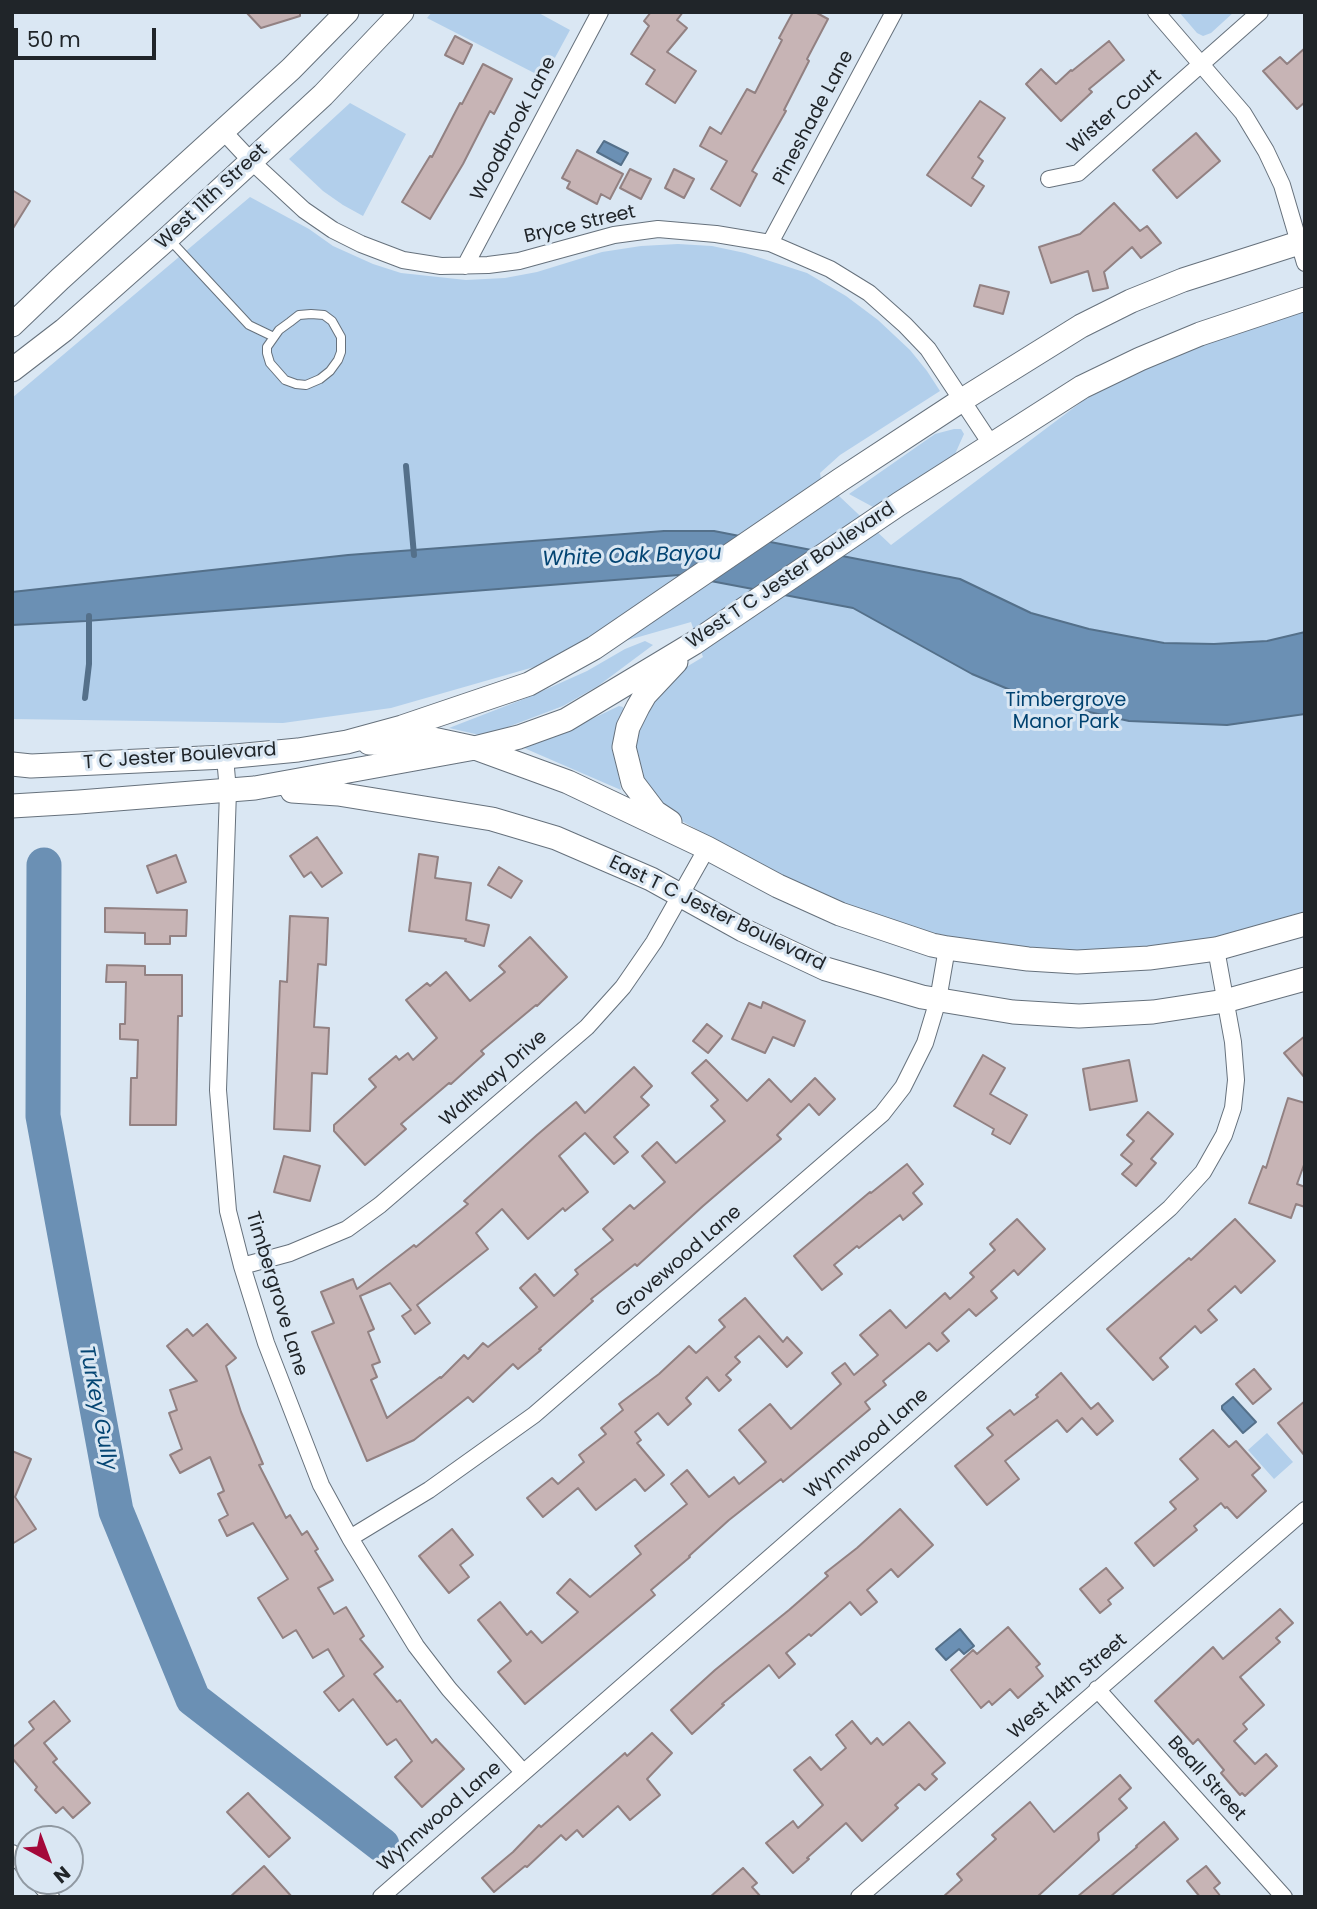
<!DOCTYPE html>
<html>
<head>
<meta charset="utf-8">
<style>
	body { margin:0 }
	#map { position:relative; width:1317px; height:1909px; overflow:hidden; background:#dae7f3; font-family:Poppins,sans-serif }
	canvas { display:block }
	.frame { position:absolute; inset:0; border:14px solid #202529; pointer-events:none }
	.north { position:absolute; left:14px; top:1825px; width:70px; height:70px; box-sizing:border-box; background:#dae7f3; border:2px solid #9099a2; border-radius:50%; rotate:139deg; font-size:19px; font-weight:700; line-height:28px; text-align:center; color:#202529 }
	.north::after { content:''; display:block; margin:auto; width:24px; height:32px; background:#a4083a; clip-path:polygon(50% 0,100% 100%,50% 72%,0 100%) }
	.scale { position:absolute; left:14px; top:28px; width:142px; height:32px; box-sizing:border-box; border:4px solid #202529; border-top:0; padding-left:9px; font-size:21px; line-height:24px; white-space:nowrap; color:#202529; -webkit-text-stroke:5px #dae7f3; paint-order:stroke }
</style>
</head>
<body>
<div id="map">
<canvas width="1317" height="1909"></canvas>
<div class="frame"></div>
<div class="north">N</div>
<div class="scale">50 m</div>
</div>
<script>
const c = document.querySelector('canvas').getContext('2d');
c.lineJoin = 'round';
function fillPath(path, color) { c.fillStyle = color; c.fill(path, 'evenodd'); }
const poly = rows => new Path2D(rows.map(r => 'M' + r).join(''));
function trace(path, color, width, dash) { c.strokeStyle = color; c.lineWidth = width; c.lineCap = dash ? 'butt' : 'round'; c.setLineDash(dash || []); c.stroke(path); }
function label(font, color, halo, rows, align = 'center') {
  c.font = font + ' Poppins,sans-serif'; c.lineWidth = 6; c.setLineDash([]); c.textBaseline = 'middle'; c.strokeStyle = halo; c.fillStyle = color; for (const [text, x, y, turn = 0] of rows) {
    c.save(); c.translate(x, y); c.rotate((+turn || 0) * Math.PI / 180); c.textAlign = isNaN(turn) ? turn : align; if (halo) c.strokeText(text, 0, 0); c.fillText(text, 0, 0); c.restore();
  }
}
fillPath(poly([
	[432,12,537,12,570,30,544,78,427,18],
	[1179,12,1234,12,1211,33,1203,36,1197,33],
	[350,103,406,134,363,216,343,205,323,191,289,159],
	[250,197,309,229,333,246,373,264,401,273,466,280,505,278,537,272,602,252,641,246,678,244,712,246,745,253,807,273,846,296,878,320,910,350,927,371,940,391,840,455,820,473,821,479,891,545,1084,400,1160,361,1200,345,1305,311,1305,915,1254,929,1189,943,1117,951,1044,951,970,941,895,924,796,885,664,811,652,801,633,754,639,719,678,672,703,657,691,622,391,708,283,723,12,719,12,398],
	[954,429,961,429,964,434,955,454,948,462,875,508,849,494,935,434],
	[645,641,653,645,598,686,563,706,484,736,449,728,529,697,587,671,625,649],
	[619,706,623,707,624,710,616,760,621,790,524,748,556,736],
	[1267,1433,1293,1462,1274,1479,1248,1450]
]), '#b2cfeb');
const water = poly([
	[604,141,628,153,621,165,597,152,604,141],
	[664,531,714,531,960,579,1031,613,1089,629,1164,643,1214,644,1267,641,1305,632,1305,714,1227,725,1129,721,1032,699,972,674,853,608,679,575,86,621,12,625,12,592,348,555,664,531],
	[1233,1397,1256,1422,1243,1433,1222,1409,1222,1406,1233,1397],
	[960,1629,974,1646,964,1654,959,1649,946,1660,936,1649,960,1629]
]);
fillPath(water, '#6b90b4');
trace(water, '#54708a', 2);
trace(poly([
	[406,466,414,555],
	[85,698,89,664,89,616]
]), '#54708a', 6);
trace(poly([
	[44,865,43,1116,116,1511,193,1699,382,1845]
]), '#6b90b4', 35);
const building = poly([
	[246,12,300,12,300,16,261,28,246,12],
	[651,12,683,12,677,20,687,28,667,52,696,71,675,103,646,84,655,70,631,54,649,26,644,21,651,12],
	[793,12,815,12,828,19,807,59,809,61,784,110,786,111,752,171,757,174,740,206,711,189,727,161,700,146,710,127,721,134,747,89,755,93,782,40,779,38,793,12],
	[455,36,472,45,463,64,445,55,455,36],
	[1109,41,1124,60,1089,89,1092,92,1061,121,1026,84,1041,69,1056,84,1071,70,1072,71,1109,41],
	[1305,48,1305,102,1297,109,1263,71,1280,57,1287,64,1305,48],
	[483,64,512,79,494,114,490,111,463,164,430,219,402,202,430,156,432,157,460,103,462,104,483,64],
	[980,101,1005,118,978,157,983,161,972,178,984,186,971,206,927,175,980,101],
	[1196,133,1220,161,1177,198,1153,170,1196,133],
	[577,150,623,174,610,199,601,194,597,204,567,188,570,182,562,178,577,150],
	[630,169,651,179,641,199,620,188,630,169],
	[674,169,694,179,684,198,665,188,674,169],
	[12,190,30,201,12,230,12,190],
	[1114,203,1140,231,1147,226,1161,243,1141,258,1132,247,1104,272,1108,288,1093,291,1088,271,1051,283,1039,247,1080,234,1114,203],
	[980,285,1009,292,1003,314,974,306,980,285],
	[317,837,342,873,322,887,311,872,304,877,290,856,317,837],
	[419,854,438,857,435,878,471,883,466,920,489,925,484,946,465,941,466,939,409,931,419,854],
	[176,855,186,882,157,893,147,866,176,855],
	[499,867,522,881,511,898,488,885,499,867],
	[105,908,187,910,186,936,170,936,170,944,145,944,145,933,105,932,105,908],
	[290,916,328,918,326,965,318,964,314,1027,329,1028,327,1074,312,1073,310,1131,274,1129,280,981,287,982,290,916],
	[530,937,567,977,537,1006,536,1005,481,1051,484,1054,451,1084,449,1083,401,1124,406,1129,365,1165,334,1131,334,1125,376,1087,369,1079,396,1056,399,1060,408,1053,413,1060,437,1038,406,1000,427,983,430,986,446,972,470,1001,505,972,499,966,530,937],
	[107,965,145,966,145,975,182,975,182,1016,178,1016,176,1125,130,1125,131,1078,137,1078,138,1040,120,1039,120,1024,125,1024,126,982,106,982,107,965],
	[763,1002,805,1021,794,1046,773,1037,765,1053,732,1039,749,1003,761,1008,763,1002],
	[707,1024,722,1036,708,1053,693,1041,707,1024],
	[1305,1036,1305,1078,1284,1053,1305,1036],
	[983,1055,1005,1068,990,1094,1027,1115,1010,1144,992,1134,994,1129,954,1106,983,1055],
	[706,1060,747,1101,769,1079,791,1102,815,1078,835,1099,819,1115,809,1104,777,1135,781,1139,703,1206,637,1266,635,1264,591,1299,593,1301,539,1349,541,1350,518,1369,513,1364,473,1402,468,1397,414,1440,367,1461,312,1332,334,1323,321,1292,353,1279,357,1289,414,1245,416,1247,468,1204,464,1201,537,1135,576,1102,585,1113,634,1067,652,1086,641,1097,649,1105,614,1137,628,1152,614,1164,585,1133,559,1156,588,1192,565,1211,563,1208,528,1239,502,1209,476,1233,488,1249,417,1305,430,1323,415,1334,402,1316,411,1310,390,1283,360,1296,374,1329,368,1332,380,1362,372,1365,377,1377,371,1380,387,1418,440,1377,441,1378,464,1355,468,1359,483,1343,488,1347,537,1307,520,1288,535,1274,554,1296,578,1274,575,1270,613,1240,603,1229,630,1205,634,1209,665,1182,642,1156,657,1142,676,1163,725,1121,711,1106,718,1100,692,1073,706,1060],
	[1129,1060,1137,1101,1090,1110,1083,1069,1129,1060],
	[1288,1098,1305,1103,1305,1162,1297,1184,1305,1187,1305,1207,1296,1204,1291,1218,1249,1203,1263,1166,1266,1168,1288,1098],
	[1148,1112,1173,1134,1151,1159,1156,1163,1136,1186,1122,1174,1132,1164,1121,1155,1134,1141,1127,1135,1148,1112],
	[284,1156,320,1166,310,1201,274,1192,284,1156],
	[907,1164,923,1184,913,1193,922,1204,903,1220,900,1215,859,1248,857,1246,834,1265,842,1274,822,1290,794,1256,870,1192,871,1193,907,1164],
	[1017,1219,1045,1249,1018,1275,1014,1270,991,1291,997,1298,976,1316,969,1309,942,1333,949,1341,937,1351,929,1343,883,1381,886,1385,865,1402,870,1409,783,1482,781,1479,729,1520,689,1556,690,1557,651,1590,655,1595,525,1704,498,1672,511,1661,478,1620,500,1602,527,1635,531,1631,542,1643,578,1612,557,1593,570,1579,590,1597,641,1554,635,1546,687,1504,671,1484,687,1470,709,1497,734,1477,739,1484,766,1462,739,1430,770,1404,791,1429,841,1384,832,1373,845,1363,854,1375,878,1355,860,1335,890,1310,906,1328,945,1293,950,1299,974,1277,970,1273,995,1250,990,1244,1017,1219],
	[1235,1219,1275,1261,1241,1293,1235,1286,1208,1310,1217,1320,1201,1333,1195,1326,1160,1358,1168,1367,1153,1380,1107,1329,1189,1258,1191,1260,1235,1219],
	[745,1298,783,1342,787,1337,802,1353,787,1367,759,1336,735,1357,740,1362,726,1375,731,1380,719,1391,707,1377,686,1398,691,1404,668,1425,658,1413,635,1432,641,1440,637,1443,664,1475,645,1491,635,1479,596,1510,578,1488,543,1517,527,1498,552,1478,558,1484,584,1462,579,1455,606,1434,601,1428,623,1410,619,1404,659,1374,689,1346,696,1353,725,1327,719,1320,745,1298],
	[207,1324,236,1358,226,1366,241,1412,263,1464,259,1465,286,1518,290,1515,302,1535,307,1531,318,1549,315,1551,333,1580,318,1588,334,1614,346,1607,364,1636,360,1639,383,1667,374,1674,397,1702,400,1700,432,1743,436,1739,464,1769,422,1807,395,1777,412,1761,396,1739,387,1745,353,1699,339,1711,324,1692,344,1676,328,1649,313,1658,296,1630,283,1638,258,1598,288,1579,253,1523,227,1536,219,1520,228,1515,218,1494,224,1491,210,1457,180,1473,170,1455,182,1449,169,1413,177,1410,170,1390,197,1381,167,1346,187,1329,193,1336,207,1324],
	[1254,1369,1271,1389,1253,1404,1236,1384,1254,1369],
	[1061,1373,1091,1409,1098,1403,1113,1421,1097,1435,1082,1418,1067,1432,1057,1420,1005,1461,1019,1479,987,1505,955,1466,993,1435,987,1428,1010,1410,1014,1415,1038,1397,1036,1395,1061,1373],
	[1305,1401,1305,1456,1278,1423,1305,1401],
	[1213,1430,1229,1447,1236,1441,1260,1468,1252,1475,1266,1491,1237,1518,1227,1507,1225,1508,1221,1503,1194,1526,1197,1530,1154,1566,1135,1543,1176,1509,1170,1502,1198,1479,1180,1459,1213,1430],
	[12,1451,31,1459,15,1497,36,1529,12,1544,12,1451],
	[900,1509,933,1545,898,1577,891,1569,867,1590,877,1602,861,1615,850,1602,811,1636,809,1634,786,1653,795,1664,779,1678,769,1665,722,1704,724,1705,692,1734,671,1710,715,1670,789,1610,828,1576,825,1573,857,1548,900,1509],
	[452,1529,473,1555,460,1565,469,1577,449,1593,419,1556,452,1529],
	[1106,1568,1123,1588,1108,1600,1111,1604,1100,1613,1080,1589,1106,1568],
	[1280,1609,1293,1623,1276,1638,1280,1642,1240,1677,1264,1705,1243,1724,1247,1729,1234,1741,1255,1764,1266,1754,1277,1766,1245,1796,1242,1793,1240,1795,1221,1773,1224,1770,1198,1739,1193,1744,1155,1701,1213,1647,1223,1659,1280,1609],
	[1008,1627,1040,1664,1036,1667,1043,1676,1018,1698,1010,1689,992,1705,989,1701,981,1708,951,1670,973,1650,977,1654,1008,1627],
	[54,1701,70,1721,44,1743,57,1759,53,1762,90,1803,73,1818,63,1807,56,1813,35,1790,37,1787,12,1758,12,1748,34,1729,29,1722,54,1701],
	[852,1721,871,1744,877,1738,883,1745,909,1722,945,1763,932,1774,937,1779,925,1790,919,1784,895,1805,898,1808,862,1841,846,1823,807,1858,809,1859,793,1873,766,1843,793,1821,798,1828,823,1805,794,1770,810,1757,821,1770,846,1748,836,1735,852,1721],
	[652,1733,672,1753,647,1779,660,1795,630,1820,618,1806,583,1837,577,1830,566,1840,561,1835,527,1867,525,1866,494,1892,482,1878,513,1852,539,1825,541,1827,625,1753,627,1756,652,1733],
	[1120,1775,1131,1788,1119,1799,1127,1808,1098,1833,1099,1840,1037,1897,943,1897,962,1880,957,1874,996,1839,992,1835,1030,1802,1054,1832,1120,1775],
	[248,1793,290,1838,269,1857,227,1812,248,1793],
	[1164,1822,1178,1839,1110,1897,1077,1897,1137,1847,1136,1846,1164,1822],
	[264,1866,292,1897,230,1897,264,1866],
	[1206,1866,1220,1883,1214,1888,1221,1897,1200,1897,1187,1881,1206,1866],
	[743,1868,757,1883,752,1887,761,1897,710,1897,743,1868]
]);
fillPath(building, '#c7b4b5');
trace(building, '#928182', 2);
const lane = poly([
	[170,240,249,325,274,337],
	[311,314,324,315,332,321,341,337,341,352,338,360,330,371,320,379,306,385,296,384,285,380,270,363,267,353,267,347,279,330,290,322,299,315,311,314]
]);
const street = poly([
	[1156,12,1243,113,1266,151,1282,185,1305,263],
	[222,130,251,161,304,210,333,230,361,244,403,260,441,266,488,265,519,261,614,235,658,229,716,234,770,243,830,269,869,293,905,325,928,349,991,444],
	[1049,179,1078,173,1260,12],
	[770,243,894,12],
	[465,266,600,12],
	[225,757,228,791,218,1090,228,1211,242,1266,266,1343,321,1485,350,1538,416,1646,449,1689,523,1772],
	[242,1266,290,1253,347,1229,380,1205,587,1027,623,987,654,942,707,848],
	[350,1538,429,1490,534,1415,882,1114,903,1087,925,1043,938,1000,947,948],
	[1097,1689,1284,1897],
	[12,1853,28,1871],
	[37,1881,51,1897],
	[381,1897,1170,1208,1203,1172,1224,1135,1233,1108,1236,1080,1233,1042,1216,949],
	[859,1897,1305,1510]
]);
const secondary = poly([
	[12,325,60,279,291,69,347,12],
	[12,370,64,330,168,238,323,95,402,12],
	[369,743,407,744,433,739,475,748,568,782,707,848,778,886,840,914,932,945,947,948,1028,959,1077,962,1149,958,1216,949,1305,924],
	[12,764,31,766,225,757,298,750,347,742,402,727,529,684,594,648,840,480,962,400,1081,326,1131,301,1183,280,1305,241],
	[292,791,338,794,492,819,556,838,651,879,743,930,826,969,922,997,1013,1012,1079,1016,1153,1012,1225,1001,1305,979],
	[12,806,79,802,255,788,475,748,519,737,566,720,694,643,899,504,1082,387,1140,359,1200,334,1305,299],
	[670,822,655,812,633,783,624,747,628,727,638,707,645,695,676,662]
]);
trace(lane, '#66717c', 10);
trace(street, '#66717c', 18);
trace(secondary, '#66717c', 25);
trace(lane, '#fff', 8);
trace(street, '#fff', 16);
trace(secondary, '#fff', 23);
label('19px', '#202529', '#dae7f3', [
	["Wister Court",1115,112,-41],
	["Pineshade Lane",814,118,-62],
	["Woodbrook Lane",514,129,-62],
	["West 11th Street",212,197,-43],
	["Bryce Street",580,225,-13],
	["West T C Jester Boulevard",791,576,-34],
	["T C Jester Boulevard",180,757,-4],
	["East T C Jester Boulevard",717,914,26],
	["Waltway Drive",494,1079,-41],
	["Grovewood Lane",679,1262,-41],
	["Timbergrove Lane",276,1294,73],
	["Wynnwood Lane",867,1444,-41],
	["West 14th Street",1068,1687,-41],
	["Beall Street",1206,1779,48],
	["Wynnwood Lane",440,1817,-41]
]);
label('19px', '#004270', '#dae7f3', [
	["Timbergrove",1066,701],
	["Manor Park",1066,723]
]);
label('italic 21px', '#044573', '#dae7f3', [
	["White Oak Bayou",632,557,-2],
	["Turkey Gully",97,1408,79]
]);
</script>
</body>
</html>
